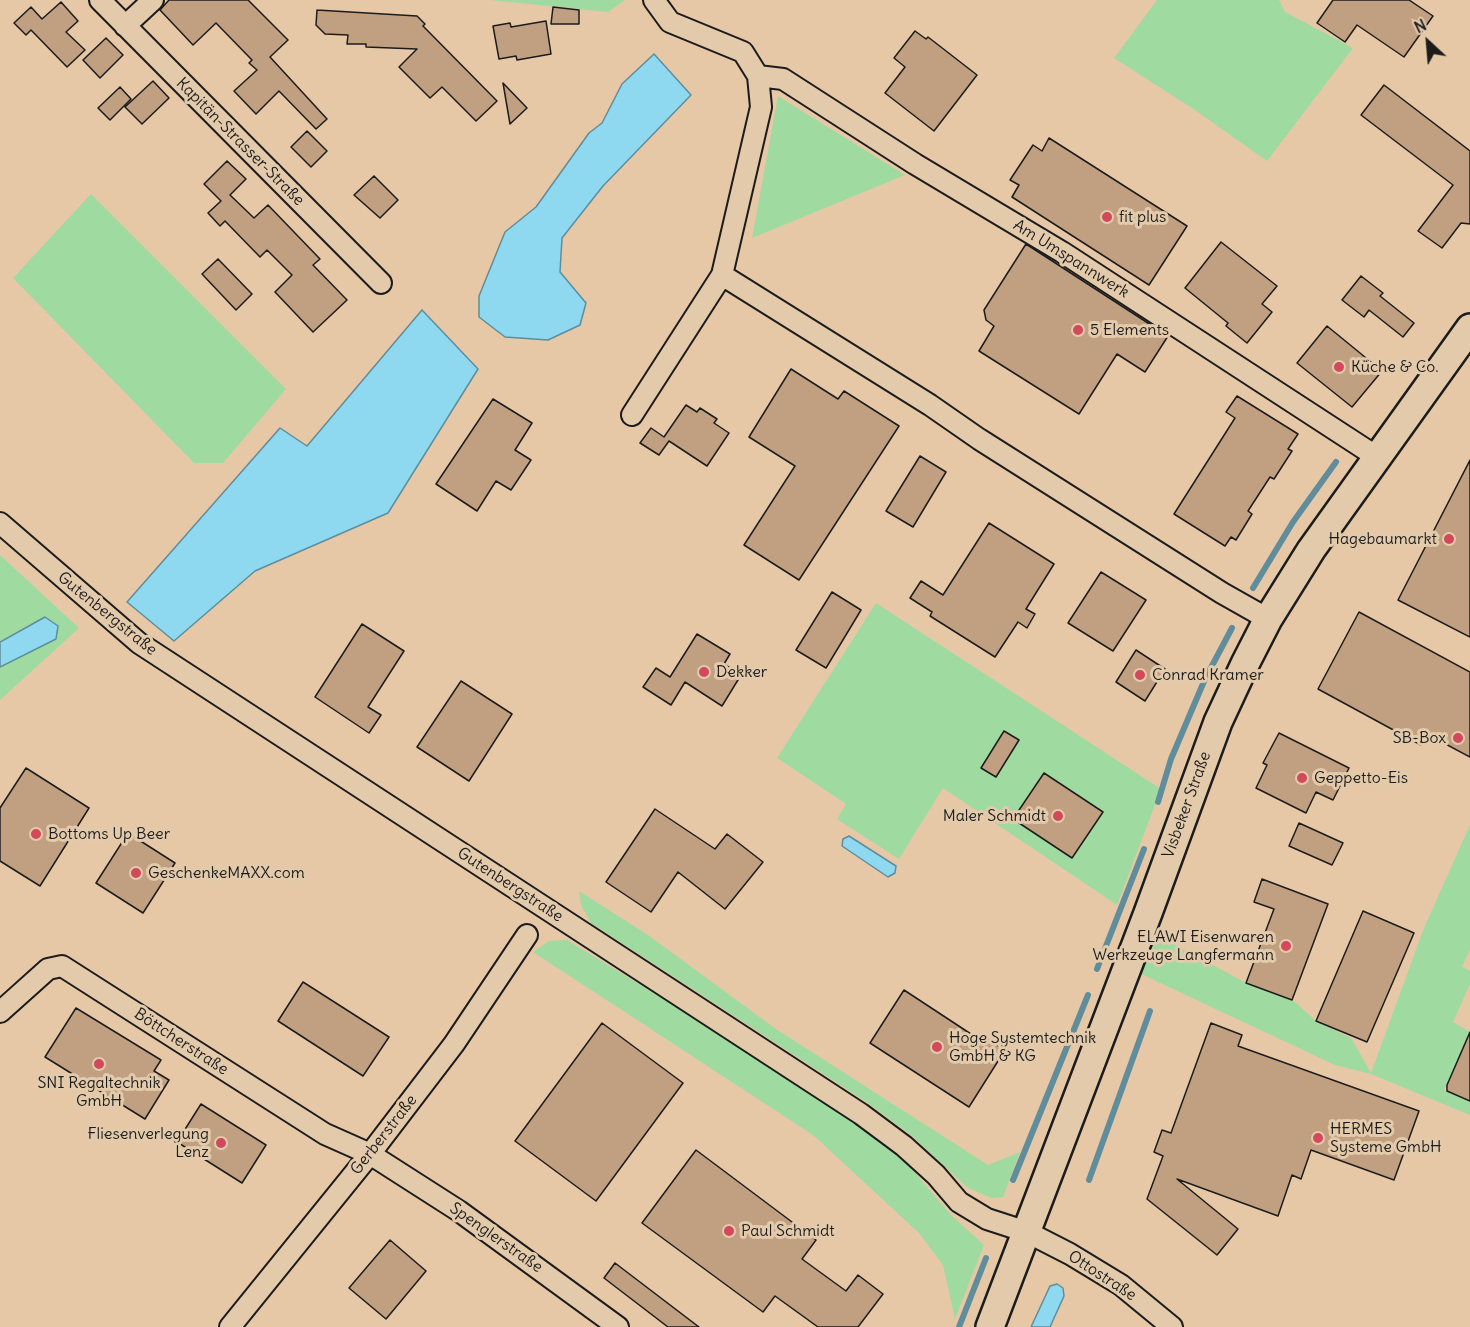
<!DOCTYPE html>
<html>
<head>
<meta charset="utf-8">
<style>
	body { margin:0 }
	#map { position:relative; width:1470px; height:1327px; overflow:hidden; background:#e6c8a7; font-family:Delius,sans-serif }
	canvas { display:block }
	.north { position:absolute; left:1398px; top:12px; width:60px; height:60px; -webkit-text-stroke:4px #e3caab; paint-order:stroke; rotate:334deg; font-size:16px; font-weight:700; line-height:24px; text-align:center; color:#1c1c1c }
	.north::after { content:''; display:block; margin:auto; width:21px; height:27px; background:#1c1c1c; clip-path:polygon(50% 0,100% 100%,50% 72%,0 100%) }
</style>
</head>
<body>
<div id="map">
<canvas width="1470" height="1327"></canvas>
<div class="north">N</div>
</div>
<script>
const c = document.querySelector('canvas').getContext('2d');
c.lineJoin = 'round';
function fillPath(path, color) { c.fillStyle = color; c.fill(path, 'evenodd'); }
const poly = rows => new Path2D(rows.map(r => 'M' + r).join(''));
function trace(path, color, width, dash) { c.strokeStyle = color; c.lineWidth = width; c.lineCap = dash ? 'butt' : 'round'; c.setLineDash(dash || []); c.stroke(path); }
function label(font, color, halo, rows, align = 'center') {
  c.font = font + ' Delius,sans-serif'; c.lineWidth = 6; c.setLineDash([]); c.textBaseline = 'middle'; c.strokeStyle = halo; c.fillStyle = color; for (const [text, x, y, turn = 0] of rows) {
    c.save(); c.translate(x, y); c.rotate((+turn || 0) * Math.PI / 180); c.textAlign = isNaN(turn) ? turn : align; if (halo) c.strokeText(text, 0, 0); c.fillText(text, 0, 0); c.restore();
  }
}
fillPath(poly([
	[490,0,625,0,608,12],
	[1157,0,1279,0,1285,12,1353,48,1267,161,1195,110,1114,58],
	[778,96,905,175,752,238],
	[91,194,286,389,223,463,194,463,13,278],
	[0,555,79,628,0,700],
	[876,603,1161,789,1117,905,943,788,899,859,837,819,846,804,777,758],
	[1470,825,1470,949,1462,967,1470,971,1470,984,1453,1022,1470,1032,1444,1090,1470,1101,1470,1115,1371,1074,1335,1065,1139,973,1153,933,1246,983,1295,1002,1316,1021,1351,1038,1371,1073,1424,928],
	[579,891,648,935,776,1029,988,1165,1020,1152,1003,1197,991,1198,968,1188,912,1136,868,1103,591,923,581,905],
	[567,940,748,1051,898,1153,950,1214,984,1245,955,1319,943,1265,919,1233,813,1135,533,952,549,941]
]), '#9fdaa0');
const water = poly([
	[654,54,691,95,603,186,562,238,560,272,586,303,580,325,548,340,505,337,479,317,479,296,505,232,536,207,589,133,602,123,622,84,654,54],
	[422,310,478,369,388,513,255,571,174,641,127,602,280,428,307,446,422,310],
	[45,617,58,626,56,639,0,667,0,642,45,617],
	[849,836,896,866,895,873,888,877,842,846,843,839,849,836],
	[1057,1284,1063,1288,1064,1296,1050,1327,1031,1327,1050,1286,1057,1284]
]);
fillPath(water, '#8ed8f0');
trace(water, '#608d9b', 1.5);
trace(poly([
	[1253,588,1293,522,1336,462],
	[1158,802,1171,759,1205,679,1232,628],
	[1097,969,1144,849],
	[1013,1180,1088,995],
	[1089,1180,1150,1011],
	[959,1327,986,1258]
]), '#608d9b', 6);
const building = poly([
	[169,0,248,0,288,40,270,57,327,119,316,129,279,91,256,114,234,91,257,70,249,63,252,60,216,23,193,45,160,10,169,0],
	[1333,0,1409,0,1433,16,1404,57,1357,25,1345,42,1317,23,1333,0],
	[61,2,78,21,66,32,85,50,67,67,31,30,26,35,14,23,31,7,42,19,61,2],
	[553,7,579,10,579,24,551,24,553,7],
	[317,10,417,16,425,24,423,26,497,101,476,121,442,87,430,98,399,67,417,49,366,47,366,44,347,44,348,35,325,34,316,25,317,10],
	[546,21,551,54,517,60,516,56,499,59,493,26,510,23,511,27,546,21],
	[915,31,926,39,928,37,977,75,934,131,885,93,905,67,894,58,915,31],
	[106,38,123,55,100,78,83,60,106,38],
	[153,81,169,98,142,124,125,107,153,81],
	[503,83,527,108,510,124,503,83],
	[1384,85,1470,151,1470,224,1461,223,1442,248,1418,231,1453,185,1361,115,1384,85],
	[120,87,131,99,110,120,98,108,120,87],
	[307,131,327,151,311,167,291,147,307,131],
	[1049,138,1187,226,1149,285,1012,197,1019,185,1010,180,1033,145,1042,151,1049,138],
	[227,161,246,179,230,195,254,218,268,205,320,259,313,265,347,300,313,332,275,292,292,275,267,250,260,257,225,221,220,226,208,213,221,201,204,184,227,161],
	[374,176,398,200,380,218,354,195,374,176],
	[1221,242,1277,286,1262,304,1272,312,1247,343,1226,326,1228,323,1185,288,1221,242],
	[1026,244,1168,336,1145,372,1117,354,1079,414,979,351,994,326,986,320,984,310,1026,244],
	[218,259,252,294,236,310,202,274,218,259],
	[1361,276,1383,293,1380,296,1414,323,1403,337,1369,310,1364,317,1342,300,1361,276],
	[1327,326,1382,371,1352,407,1297,363,1327,326],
	[791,369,838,399,844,391,899,426,799,580,744,545,795,466,749,437,791,369],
	[1237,396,1298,434,1288,449,1292,451,1274,479,1270,477,1248,511,1252,514,1236,540,1231,537,1225,546,1174,514,1235,418,1226,412,1237,396],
	[493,399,532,423,515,450,531,460,511,490,496,481,477,511,436,484,493,399],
	[686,405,697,412,700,408,717,419,714,423,729,433,707,466,669,441,659,455,640,443,651,428,664,437,686,405],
	[920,456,946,472,913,527,886,511,920,456],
	[1470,460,1470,637,1398,600,1470,460],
	[989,523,1054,564,1026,609,1035,614,1027,628,1018,622,995,657,930,616,932,612,910,598,921,581,943,595,989,523],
	[1101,572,1146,600,1113,651,1068,623,1101,572],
	[832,592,861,610,826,668,796,650,832,592],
	[1359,612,1470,672,1470,757,1427,734,1421,745,1318,689,1359,612],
	[362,624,404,651,368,707,381,715,369,733,315,697,362,624],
	[697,634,730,654,724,664,741,675,722,706,685,682,671,705,643,687,656,668,670,677,697,634],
	[1136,650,1165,669,1145,701,1116,682,1136,650],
	[461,681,512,714,469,781,417,747,461,681],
	[1004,731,1019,740,996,777,981,768,1004,731],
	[1279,733,1349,768,1333,800,1316,792,1306,813,1256,788,1267,765,1263,763,1279,733],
	[26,768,89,808,40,886,0,861,0,808,26,768],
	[1044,773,1103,812,1072,858,1013,819,1044,773],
	[655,809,715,849,727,834,763,862,725,909,678,872,651,912,606,882,655,809],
	[1299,823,1343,843,1332,865,1289,846,1299,823],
	[128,833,175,863,143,913,96,883,128,833],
	[1262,879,1328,904,1292,1000,1246,983,1274,909,1254,902,1262,879],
	[1363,911,1414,933,1367,1042,1316,1021,1363,911],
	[303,982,389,1037,363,1076,278,1021,303,982],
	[904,990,977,1038,980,1034,1005,1050,969,1107,870,1043,904,990],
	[76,1008,161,1060,154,1071,169,1080,145,1119,45,1057,76,1008],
	[602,1023,683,1083,596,1201,515,1141,602,1023],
	[1211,1023,1242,1035,1238,1046,1419,1111,1394,1180,1311,1150,1301,1179,1292,1175,1278,1216,1177,1179,1238,1229,1217,1255,1147,1199,1163,1156,1154,1152,1162,1130,1171,1133,1211,1023],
	[1470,1032,1470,1101,1447,1091,1447,1085,1470,1032],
	[201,1104,266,1145,242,1183,177,1142,201,1104],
	[696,1150,816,1240,802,1259,846,1291,858,1275,883,1294,858,1327,818,1327,775,1296,763,1312,642,1223,696,1150],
	[390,1240,426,1271,386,1319,349,1288,390,1240],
	[615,1263,699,1327,668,1327,604,1278,615,1263]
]);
fillPath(building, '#c0a081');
trace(building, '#1c1c1c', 1.5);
const minor = poly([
	[100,0,381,283],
	[654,0,670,22,743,52,758,76,761,107,722,275,930,405,979,439,1222,593,1268,619],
	[125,26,153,0],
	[758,76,783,79,915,164,1062,252,1377,457],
	[632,415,722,275],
	[0,523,139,643,861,1114,904,1146,936,1175,959,1202,987,1219,1027,1232,1070,1254,1121,1285,1172,1327],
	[0,1012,48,969,62,966,325,1134,370,1154,459,1211,618,1327],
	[230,1327,370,1154,454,1044,527,935]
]);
const secondary = poly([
	[990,1327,1148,913,1218,722,1245,664,1268,619,1311,550,1470,328]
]);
trace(minor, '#1c1c1c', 24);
trace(secondary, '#1c1c1c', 32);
trace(minor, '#e3caab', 20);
trace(secondary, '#e3caab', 27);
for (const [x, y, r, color] of [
	[1107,217,6,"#d1495b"],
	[1078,330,6,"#d1495b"],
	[1339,367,6,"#d1495b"],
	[1449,539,6,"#d1495b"],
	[704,672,6,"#d1495b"],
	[1140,675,6,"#d1495b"],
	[1458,738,6,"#d1495b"],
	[1302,778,6,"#d1495b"],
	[1058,816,6,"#d1495b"],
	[36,834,6,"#d1495b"],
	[136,873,6,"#d1495b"],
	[1286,946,6,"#d1495b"],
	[937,1047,6,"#d1495b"],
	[99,1064,6,"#d1495b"],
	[1318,1138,6,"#d1495b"],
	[221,1143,6,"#d1495b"],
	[729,1231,6,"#d1495b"]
]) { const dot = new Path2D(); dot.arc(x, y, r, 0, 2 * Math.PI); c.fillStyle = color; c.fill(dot); trace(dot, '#e3caab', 2); }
label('16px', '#1c1c1c', '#e3caab', [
	["Kapitän-Strasser-Straße",240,142,45],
	["Am Umspannwerk",1071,259,32],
	["Gutenbergstraße",107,614,39],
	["Visbeker Straße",1187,805,-70],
	["Gutenbergstraße",510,885,33],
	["Böttcherstraße",181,1042,33],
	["Gerberstraße",384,1135,-52],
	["Spenglerstraße",496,1238,35],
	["Ottostraße",1102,1276,33]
]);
label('16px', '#1c1c1c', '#e3caab', [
	["fit plus",1119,217],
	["5 Elements",1090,330],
	["Küche & Co.",1351,367],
	["Hagebaumarkt",1437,539,"right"],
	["Dekker",716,672],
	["Conrad Kramer",1152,675],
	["SB-Box",1446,738,"right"],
	["Geppetto-Eis",1314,778],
	["Maler Schmidt",1046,816,"right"],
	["Bottoms Up Beer",48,834],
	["GeschenkeMAXX.com",148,873],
	["ELAWI Eisenwaren",1274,937,"right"],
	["Werkzeuge Langfermann",1274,955,"right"],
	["Hoge Systemtechnik",949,1038],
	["GmbH & KG",949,1056],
	["SNI Regaltechnik",99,1083,"center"],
	["GmbH",99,1101,"center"],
	["HERMES",1330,1129],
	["Systeme GmbH",1330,1147],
	["Fliesenverlegung",209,1134,"right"],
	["Lenz",209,1152,"right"],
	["Paul Schmidt",741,1231]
], 'left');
</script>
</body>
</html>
